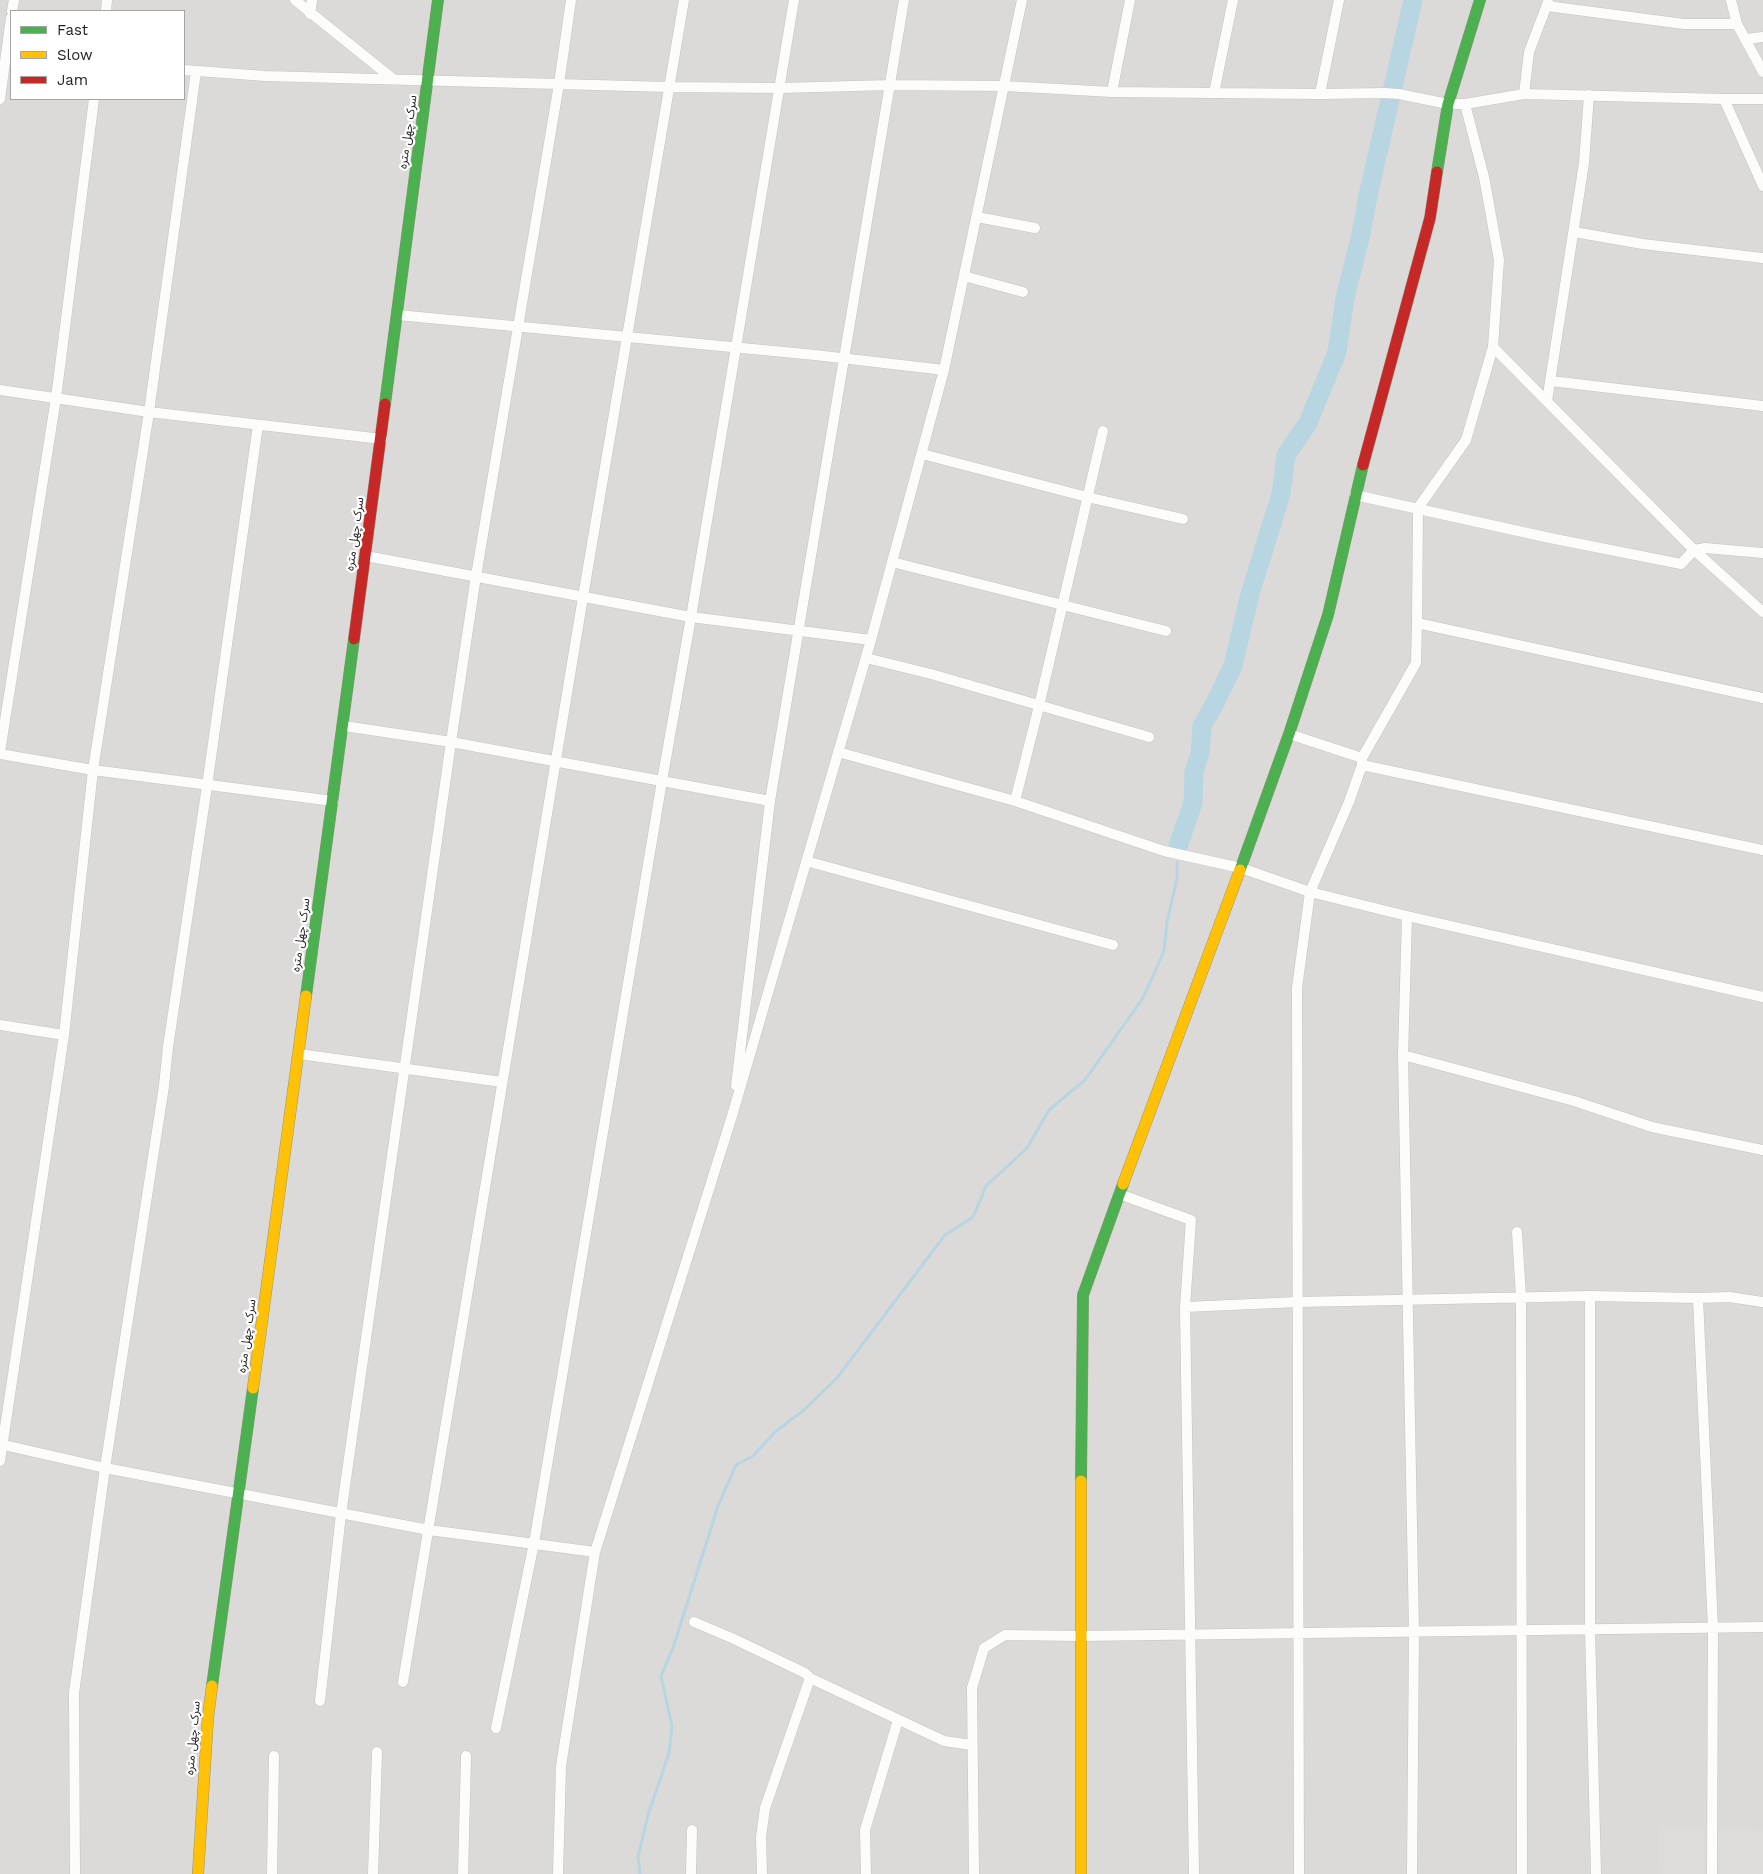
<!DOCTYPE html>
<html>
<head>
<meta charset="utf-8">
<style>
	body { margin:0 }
	#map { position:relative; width:1763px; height:1874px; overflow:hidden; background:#edebe6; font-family:"Work Sans",sans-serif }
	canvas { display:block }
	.legend { position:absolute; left:10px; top:10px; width:175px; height:90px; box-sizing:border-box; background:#fff; border:1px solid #a5a5a5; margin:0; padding:6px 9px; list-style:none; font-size:15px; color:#1e1e1e }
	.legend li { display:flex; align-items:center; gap:10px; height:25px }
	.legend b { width:25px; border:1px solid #a5a5a5 }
</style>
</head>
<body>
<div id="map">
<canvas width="1763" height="1874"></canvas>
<ul class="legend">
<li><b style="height:6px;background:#4caf50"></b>Fast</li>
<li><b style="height:6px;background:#ffc107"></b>Slow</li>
<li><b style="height:6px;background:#c62828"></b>Jam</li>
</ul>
</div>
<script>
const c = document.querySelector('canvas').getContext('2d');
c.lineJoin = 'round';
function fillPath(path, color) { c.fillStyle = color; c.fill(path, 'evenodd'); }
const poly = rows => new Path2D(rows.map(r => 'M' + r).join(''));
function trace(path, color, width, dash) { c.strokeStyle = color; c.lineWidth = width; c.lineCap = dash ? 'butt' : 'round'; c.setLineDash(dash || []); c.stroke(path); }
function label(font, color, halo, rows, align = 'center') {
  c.font = font + ' "Work Sans","Noto Sans Arabic",sans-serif'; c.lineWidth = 4.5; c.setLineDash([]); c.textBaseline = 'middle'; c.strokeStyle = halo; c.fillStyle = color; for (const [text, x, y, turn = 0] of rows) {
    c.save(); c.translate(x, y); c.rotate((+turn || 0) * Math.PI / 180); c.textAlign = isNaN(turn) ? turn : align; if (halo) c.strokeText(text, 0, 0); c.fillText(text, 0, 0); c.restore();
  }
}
fillPath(poly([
	[0,0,1763,0,1763,1874,0,1874],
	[11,11,184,11,184,99,11,99]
]), '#dcdad8');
fillPath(poly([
	[1658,1825,1713,1829,1763,1830,1763,1874,1659,1874]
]), '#dddcda');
trace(poly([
	[640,1874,638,1857,648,1815,669,1753,672,1726,661,1676,674,1645,718,1506,736,1465,753,1456,775,1432,804,1410,837,1378,945,1235,973,1217,986,1186,1027,1148,1049,1110,1085,1080,1143,998,1164,951,1167,922,1177,879,1177,862]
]), '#b7d6e2', 3);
trace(poly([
	[1178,846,1193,803,1194,772,1200,753,1202,726,1213,707,1233,666,1250,594,1281,494,1286,455,1308,423,1337,352,1345,298,1361,234,1369,191,1413,0]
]), '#b7d6e2', 19);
const street = poly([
	[295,0,393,79],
	[1731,0,1737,24,1763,72],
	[1547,6,1684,24,1737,24],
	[12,11,14,0],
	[106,11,107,0],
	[310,14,312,0],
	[1746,39,1763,37],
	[184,70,265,76,668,87,780,88,890,85,1005,86,1112,92,1320,94,1385,93,1399,94,1448,104,1465,104,1524,94,1724,99,1763,99],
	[1112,92,1130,0],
	[1214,93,1233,0],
	[1320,94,1339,0],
	[1524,94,1529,52,1548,2],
	[0,99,11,18],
	[1724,99,1763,186],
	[1465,104,1484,177,1499,260,1493,347,1694,550,1763,612],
	[977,217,1035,228],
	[1574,232,1643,244,1763,258],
	[964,276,1023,292],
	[398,315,815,355,944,370],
	[1551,381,1763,406],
	[0,390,149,412,382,439],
	[1547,401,1584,163,1589,95],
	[922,454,1087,497,1183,519],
	[1355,495,1550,538,1681,564,1694,550,1705,548,1763,553],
	[366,556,691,617,871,640],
	[892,562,1166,631],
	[1417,623,1418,508,1466,440,1493,347],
	[866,658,931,674,1149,737],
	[344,726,451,742,770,801],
	[1289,734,1362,758,1362,765,1763,850],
	[0,752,56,398,94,99],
	[838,752,1015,801,1164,851,1241,868,1310,892,1407,916,1763,997],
	[0,754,93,770,333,801],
	[1362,758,1416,663,1417,623,1763,698],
	[1015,801,1039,706,1103,431],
	[806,861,1113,945],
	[1407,916,1403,1055,1414,1631,1412,1874],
	[0,1025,64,1035],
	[299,1054,502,1082],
	[1403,1055,1574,1101,1652,1127,1763,1150],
	[736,1086,770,801,904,0],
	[1119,1194,1191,1220,1185,1307,1194,1874],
	[1517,1232,1521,1297,1522,1874],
	[1590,1296,1590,1629,1596,1874],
	[1698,1298,1713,1628,1712,1874],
	[1185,1307,1298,1302,1590,1296,1698,1298,1729,1297,1763,1302],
	[0,1444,105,1468,429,1530,595,1552],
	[0,1461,64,1035,93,770,149,412,196,72],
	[694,1622,734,1639,805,1673,810,1678,944,1741,972,1745],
	[403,1682,583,597,684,0],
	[320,1701,341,1514,451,742,476,576,559,84,571,0],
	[496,1728,534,1543,662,781,691,617,794,0],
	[75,1874,74,1693,105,1468,164,1086,168,1047,207,786,258,425],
	[272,1874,274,1756],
	[373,1874,377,1752],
	[463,1874,466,1756],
	[558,1874,561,1766,595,1552,732,1116,871,640,944,370,1022,0],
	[691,1874,692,1830],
	[762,1874,761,1837,765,1808,810,1678],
	[866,1874,865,1830,898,1720],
	[974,1874,972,1688,984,1648,1005,1635,1080,1636,1763,1627],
	[1299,1874,1297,988,1310,892,1349,802,1362,765]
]);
const fast = poly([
	[1437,172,1448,104,1480,0],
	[385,404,438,0],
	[1240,870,1289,734,1328,615,1363,465],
	[306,996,354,639],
	[1081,1481,1083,1295,1123,1184],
	[212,1686,253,1388]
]);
const slow = poly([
	[1123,1184,1240,870],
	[253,1388,306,996],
	[198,1874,208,1717,212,1686],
	[1081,1874,1081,1481]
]);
const jam = poly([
	[1363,465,1430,218,1437,172],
	[354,639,385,404]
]);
trace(street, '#c5c4c2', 11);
trace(fast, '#93977e', 12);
trace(slow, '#93977e', 12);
trace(jam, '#93977e', 12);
trace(street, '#fcfcfb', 10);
trace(fast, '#4caf50', 11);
trace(slow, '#ffc107', 11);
trace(jam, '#c62828', 11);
label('12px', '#1e1e1e', '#fff', [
	["سرک چهل متره",408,132,-82],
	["سرک چهل متره",355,534,-82],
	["سرک چهل متره",301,935,-82],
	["سرک چهل متره",247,1336,-82],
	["سرک چهل متره",193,1738,-85]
]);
</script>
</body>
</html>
